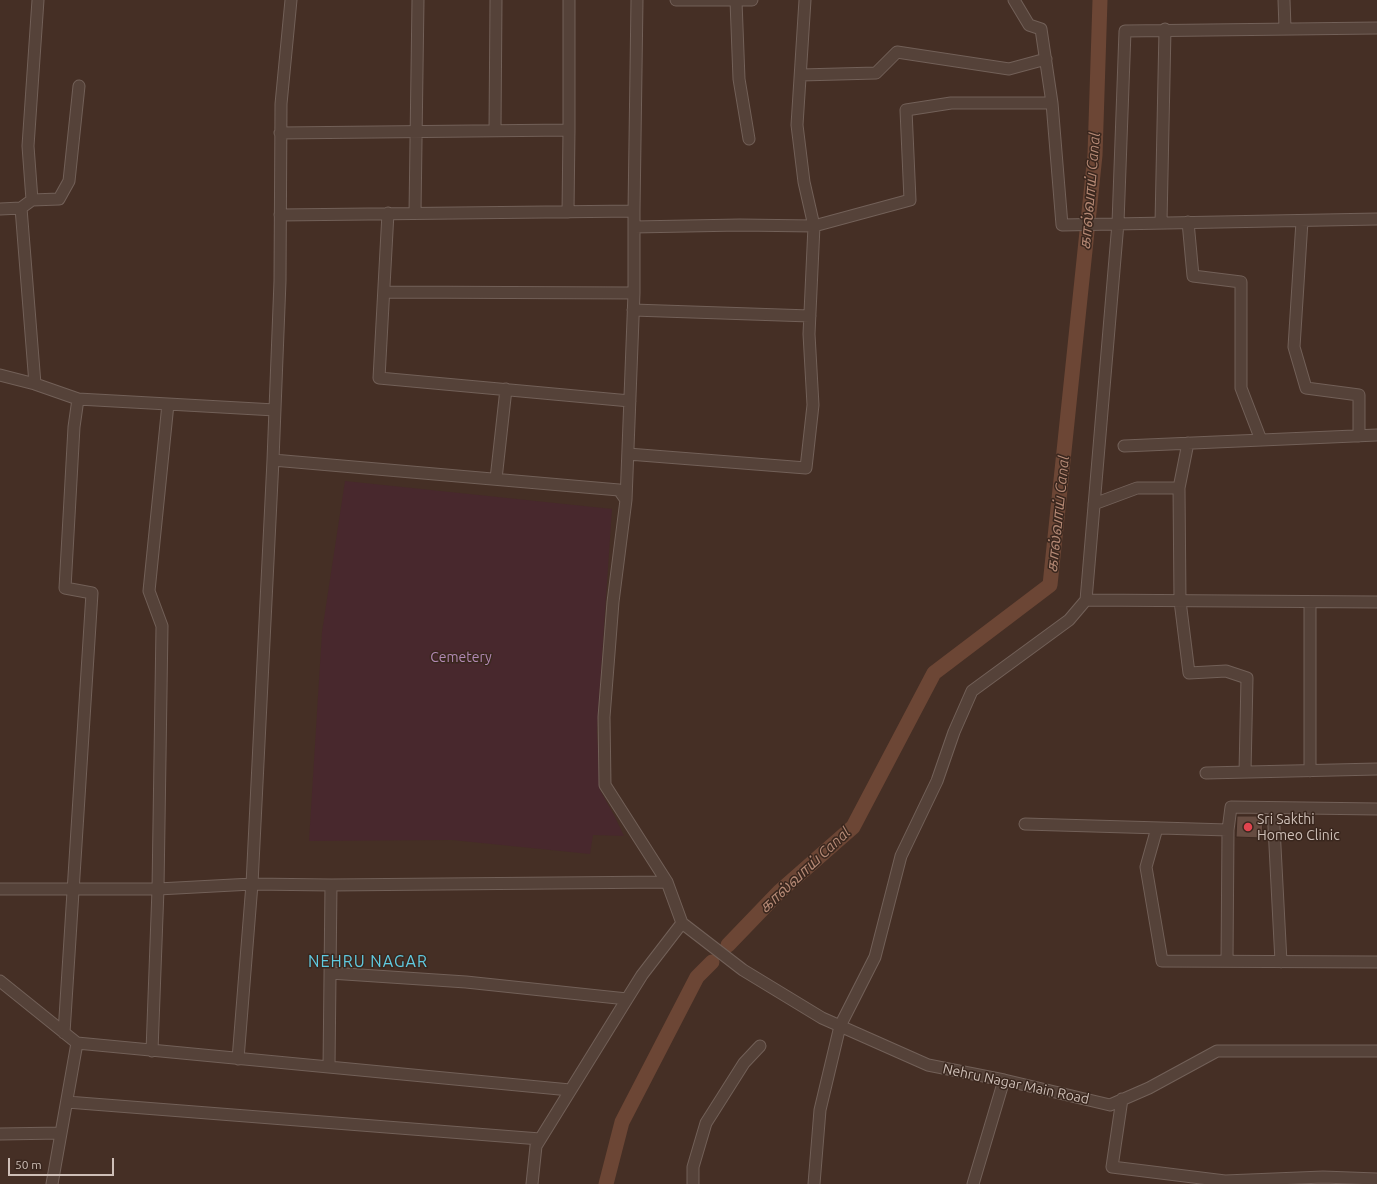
<!DOCTYPE html>
<html>
<head>
<meta charset="utf-8">
<style>
	body { margin:0 }
	#map { position:relative; width:1377px; height:1184px; overflow:hidden; background:#452f25; font-family:Ubuntu,sans-serif }
	canvas { display:block }
	.scale { position:absolute; left:8px; top:1158px; width:106px; height:18px; box-sizing:border-box; border:2px solid #cebfb7; border-top:0; padding-left:5px; font-size:12px; line-height:14px; white-space:nowrap; color:#cebfb7; -webkit-text-stroke:3px #3a271e; paint-order:stroke }
</style>
</head>
<body>
<div id="map">
<canvas width="1377" height="1184"></canvas>
<div class="scale">50 m</div>
</div>
<script>
const c = document.querySelector('canvas').getContext('2d');
c.lineJoin = 'round';
function fillPath(path, color) { c.fillStyle = color; c.fill(path, 'evenodd'); }
const poly = rows => new Path2D(rows.map(r => 'M' + r).join(''));
function trace(path, color, width, dash) { c.strokeStyle = color; c.lineWidth = width; c.lineCap = dash ? 'butt' : 'round'; c.setLineDash(dash || []); c.stroke(path); }
function label(font, color, halo, rows, align = 'center') {
  c.font = font + ' Ubuntu,"Noto Sans Tamil",sans-serif'; c.lineWidth = 3; c.setLineDash([]); c.textBaseline = 'middle'; c.strokeStyle = halo; c.fillStyle = color; for (const [text, x, y, turn = 0] of rows) {
    c.save(); c.translate(x, y); c.rotate((+turn || 0) * Math.PI / 180); c.textAlign = isNaN(turn) ? turn : align; if (halo) c.strokeText(text, 0, 0); c.fillText(text, 0, 0); c.restore();
  }
}
fillPath(poly([
	[345,481,612,509,597,730,600,790,614,815,624,836,593,835,590,854,452,840,309,841,322,632]
]), '#48282d');
trace(poly([
	[728,945,779,892,853,827,934,673,1050,585,1095,155,1100,0],
	[606,1184,622,1122,697,977,712,962]
]), '#6c4635', 15);
const building = poly([
	[1237,816,1263,816,1262,838,1236,837,1237,816]
]);
fillPath(building, '#664c41');
trace(building, '#3c2920', 1);
const minor = poly([
	[38,0,28,146,32,200,21,208,35,384,78,399,74,427,65,588,92,593,64,1033],
	[291,0,281,104,280,281,273,460,619,490,626,500,613,602,604,717,605,785,667,882,682,923],
	[569,0,569,130],
	[676,0,752,0],
	[805,0,797,125,804,182,814,226,910,200,906,110,951,103,1052,103,1041,29,1029,25,1014,0],
	[1284,0,1285,28],
	[736,1,739,79,749,139],
	[801,75,876,73,897,52,1009,69,1046,59],
	[1052,103,1062,225,1377,219],
	[495,130,496,0],
	[280,133,569,130,568,212],
	[32,200,59,199,69,181,79,86],
	[0,209,21,208],
	[634,211,637,0],
	[388,213,379,378,630,401],
	[415,213,418,0],
	[280,215,634,211,634,293,626,500],
	[1302,221,1294,347,1306,388,1359,395,1359,436],
	[1188,222,1193,276,1241,282,1241,388,1261,440],
	[1161,223,1165,29],
	[384,292,634,293],
	[633,310,810,316],
	[0,375,35,384],
	[78,399,168,404],
	[1124,446,1377,435],
	[628,454,806,468,813,405,809,334,814,226,740,225,634,227],
	[496,479,506,389],
	[1179,488,1180,601,1189,673,1226,671,1247,678,1245,772],
	[1094,504,1137,488,1179,488,1188,443],
	[1086,600,1377,602],
	[1310,602,1310,771],
	[1206,773,1377,769],
	[1273,808,1281,962],
	[1025,824,1228,830,1231,807,1377,809],
	[1157,828,1146,867,1162,961,1377,962],
	[0,889,158,889,252,884,331,885,667,882],
	[682,923,743,970,822,1018,928,1065,1004,1080,1110,1105,1149,1088,1217,1051,1377,1051],
	[1227,961,1228,830],
	[330,973,466,982,627,999],
	[0,981,77,1043],
	[152,1051,158,889,162,626,149,591,168,404,275,410],
	[238,1059,252,884,273,460],
	[329,1067,331,885],
	[1122,1099,1112,1167,1225,1181,1323,1177,1377,1179],
	[67,1102,540,1139],
	[0,1134,61,1133],
	[52,1184,77,1043,570,1090],
	[532,1184,536,1146,627,999,642,975,682,923],
	[693,1184,693,1167,706,1123,744,1063,760,1046],
	[814,1184,820,1110,840,1026,875,957,901,856,937,781,954,732,972,691,1069,620,1086,600,1118,223,1125,31,1377,28],
	[973,1184,1004,1080]
]);
trace(minor, '#726058', 13);
trace(minor, '#554239', 11);
for (const [x, y, r, color] of [
	[1248,827,5,"#e0444e"]
]) { const dot = new Path2D(); dot.arc(x, y, r, 0, 2 * Math.PI); c.fillStyle = color; c.fill(dot); trace(dot, '#3a271e', 1.5); }
label('14px', '#b289b4', '#3a271e', [
	["Cemetery",461,657]
]);
label('14px', '#cebfb7', '#3a271e', [
	["Sri Sakthi",1257,819],
	["Homeo Clinic",1257,835]
], 'left');
label('14px', '#cebfb7', '#3a271e', [
	["Nehru Nagar Main Road",1016,1084,12]
]);
label('italic 15px', '#b48874', '#3a271e', [
	["கால்வாய் Canal",1090,191,-85],
	["கால்வாய் Canal",1058,514,-84],
	["கால்வாய் Canal",805,870,-43]
]);
c.letterSpacing = '1px';
label('16px', '#60cae0', '#3a271e', [
	["NEHRU NAGAR",368,962]
]);
c.letterSpacing = '0px';
</script>
</body>
</html>
